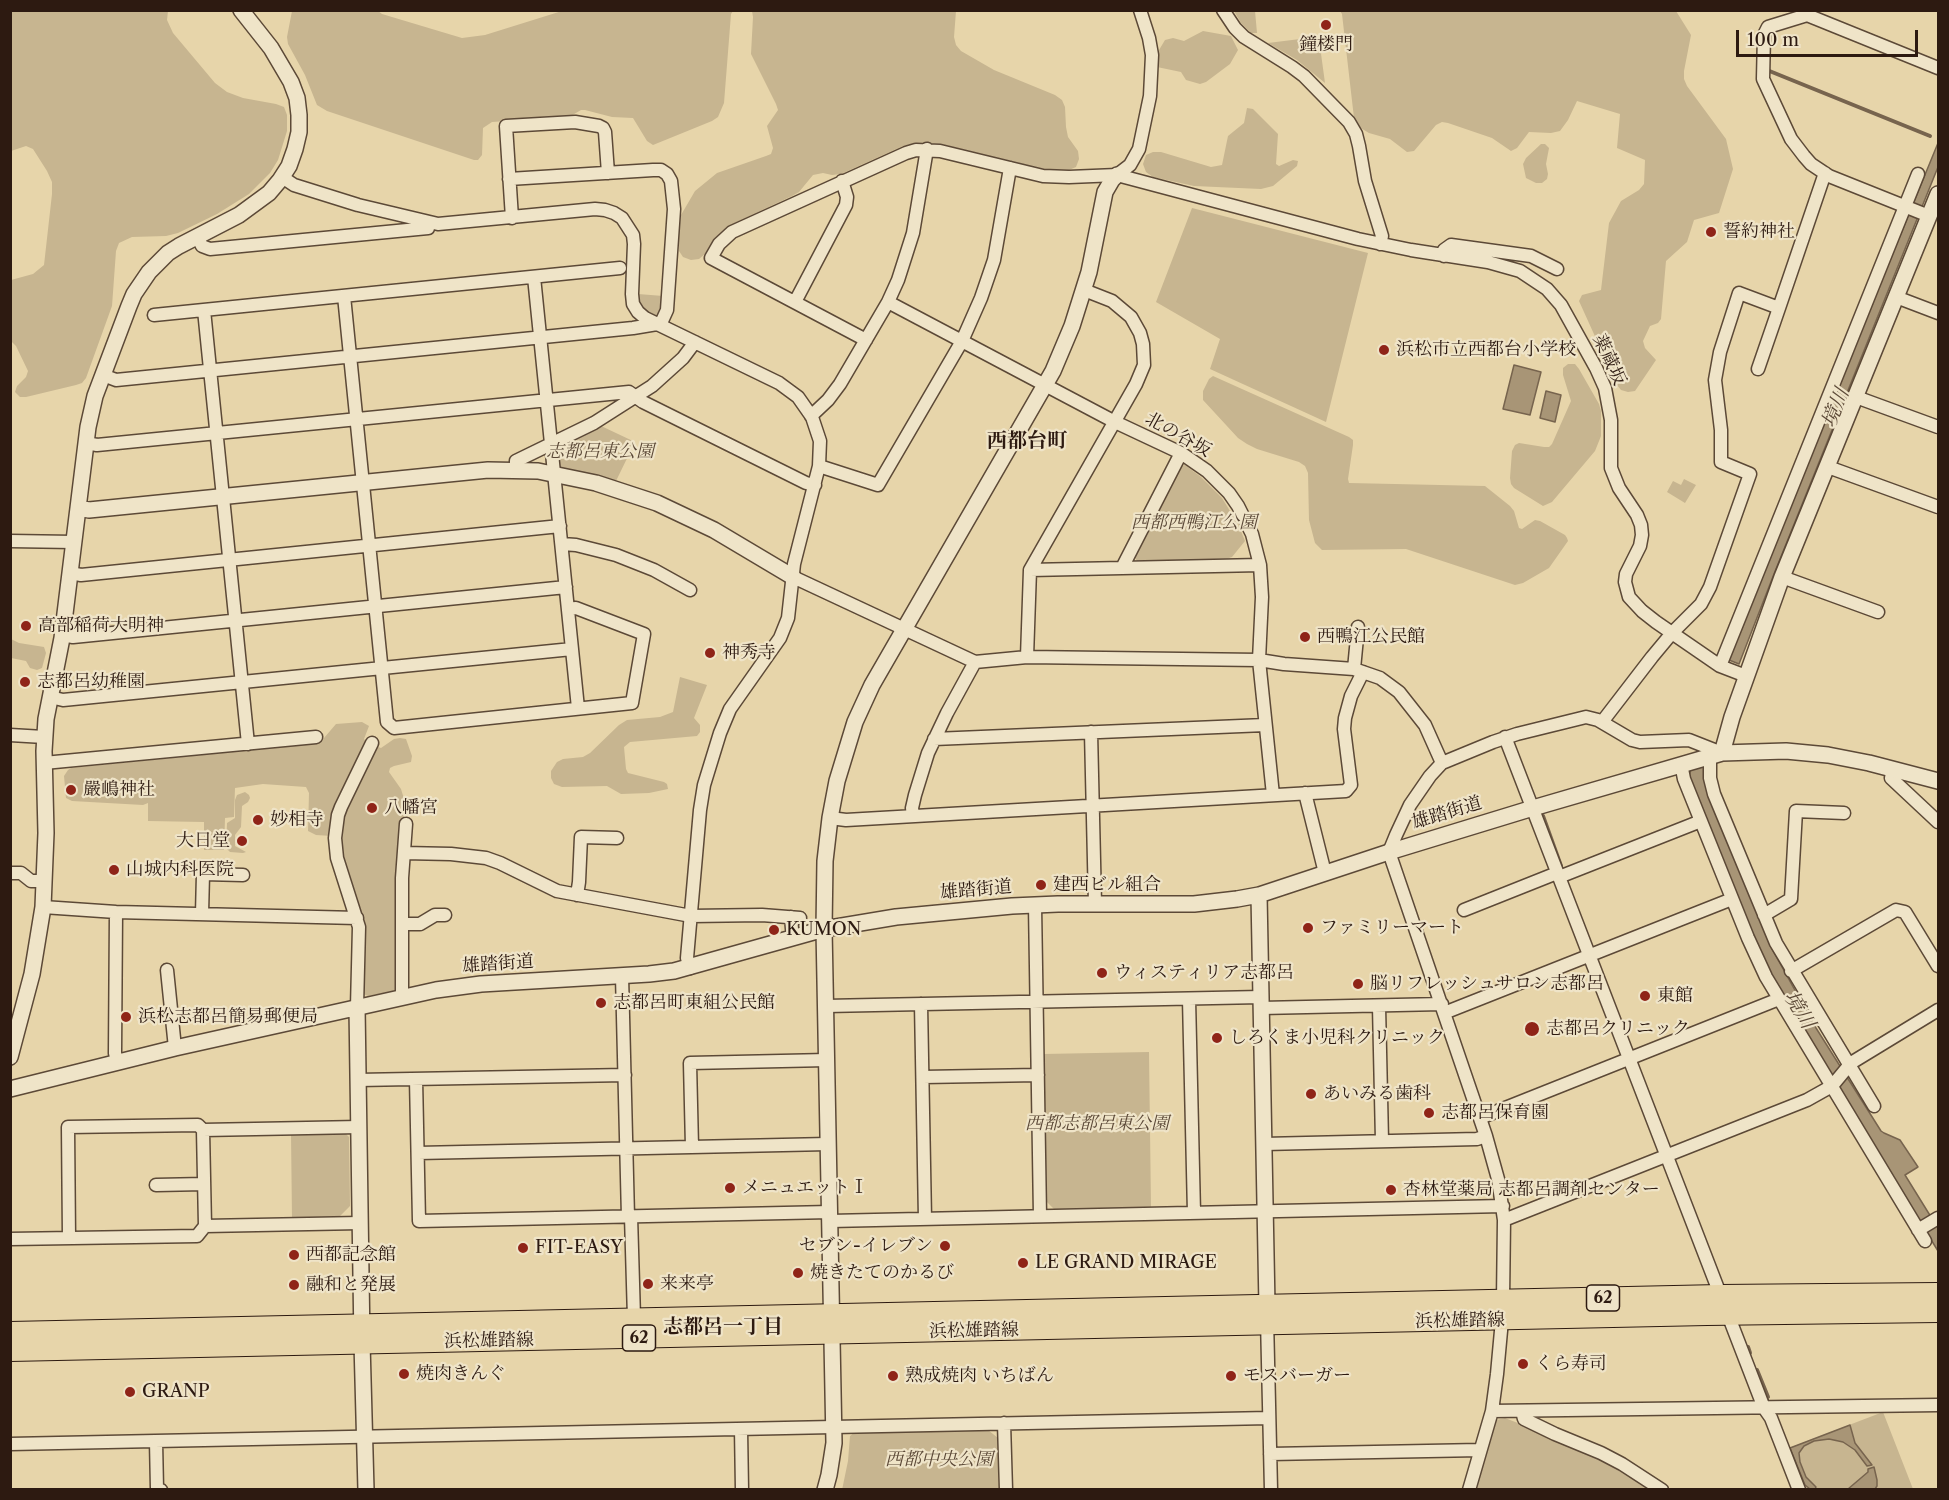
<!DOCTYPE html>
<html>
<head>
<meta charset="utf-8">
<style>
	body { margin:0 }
	#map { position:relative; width:1949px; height:1500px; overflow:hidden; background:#e7d5aa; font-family:"Libre Caslon Text",serif }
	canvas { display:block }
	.frame { position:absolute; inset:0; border:12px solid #2d1a11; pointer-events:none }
	.scale { position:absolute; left:1736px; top:30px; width:182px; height:27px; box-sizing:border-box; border:3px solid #2d1a11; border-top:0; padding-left:8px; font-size:18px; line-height:21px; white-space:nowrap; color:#2d1a11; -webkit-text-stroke:4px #efe4c8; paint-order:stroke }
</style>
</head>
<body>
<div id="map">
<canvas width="1949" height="1500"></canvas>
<div class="frame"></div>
<div class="scale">100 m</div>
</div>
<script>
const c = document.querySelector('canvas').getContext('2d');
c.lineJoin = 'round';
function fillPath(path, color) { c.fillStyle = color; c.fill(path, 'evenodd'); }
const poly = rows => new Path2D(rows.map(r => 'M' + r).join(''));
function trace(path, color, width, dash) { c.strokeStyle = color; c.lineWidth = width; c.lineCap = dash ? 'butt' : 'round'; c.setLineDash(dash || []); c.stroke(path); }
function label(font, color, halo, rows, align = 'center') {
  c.font = font + ' "Libre Caslon Text","Noto Serif JP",serif'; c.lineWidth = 4.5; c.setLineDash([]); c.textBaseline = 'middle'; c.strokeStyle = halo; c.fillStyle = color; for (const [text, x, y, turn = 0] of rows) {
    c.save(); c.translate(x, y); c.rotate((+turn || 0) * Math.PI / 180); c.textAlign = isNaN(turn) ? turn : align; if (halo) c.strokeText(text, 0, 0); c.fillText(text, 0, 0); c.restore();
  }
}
fillPath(poly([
	[11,10,168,11,167,20,173,33,215,83,227,92,243,98,276,104,284,107,287,115,287,131,278,160,270,173,249,194,217,214,178,233,166,236,132,237,119,243,116,251,112,306,86,378,82,383,76,385,26,397,20,397,15,392,17,386,26,377,28,371,16,346,11,341,11,280,33,274,44,265,52,194,52,182,47,171,33,149,26,146,11,151],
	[292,11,378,11,382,14,462,38,485,35,562,11,733,11,731,14,724,103,718,117,712,121,653,145,647,141,633,118,612,117,585,110,581,110,569,117,492,122,483,128,482,155,478,160,474,160,327,111,317,105,305,75,288,44,287,37],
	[752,11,956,11,954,37,956,45,961,51,994,70,1055,95,1062,100,1065,107,1066,127,1068,137,1078,151,1079,159,1076,167,1069,170,1044,169,941,144,915,143,903,146,841,174,832,175,823,173,813,175,799,192,792,196,728,226,713,240,706,253,699,259,691,260,683,257,679,251,679,227,681,215,695,191,717,173,766,156,771,154,773,148,767,126,778,110,776,104,751,54,753,17],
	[1234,11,1255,11,1257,33,1251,33,1241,23],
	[1340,11,1676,11,1691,35,1684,71,1684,79,1687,86,1726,139,1733,169,1719,213,1694,220,1687,242,1666,261,1661,319,1658,323,1650,326,1643,341,1645,348,1656,360,1635,391,1628,392,1621,390,1617,385,1579,301,1582,295,1601,290,1609,223,1621,201,1639,190,1644,184,1645,160,1617,148,1620,114,1577,101,1568,120,1560,131,1551,133,1529,132,1517,148,1511,151,1492,138,1448,123,1442,122,1436,125,1414,151,1407,152,1390,139,1369,133,1359,127,1354,118,1342,14],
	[1203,31,1231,36,1238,50,1230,64,1206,82,1200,84,1186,80,1181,72,1157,67,1156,55,1165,40,1173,38,1184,41],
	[1308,38,1308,40,1319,39,1325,83,1297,60,1268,43],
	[1247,108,1253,109,1278,134,1276,164,1279,166,1293,160,1298,161,1297,166,1273,186,1261,189,1194,186,1153,177,1146,172,1143,164,1146,155,1153,152,1161,152,1211,167,1222,165,1228,136,1244,123],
	[1541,144,1545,144,1549,148,1546,164,1548,174,1547,179,1542,183,1536,183,1526,178,1523,164,1526,158],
	[1192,208,1368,253,1326,422,1210,369,1220,339,1156,302],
	[638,294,663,296,661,316,656,318,642,309,638,302],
	[1568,364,1575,364,1579,369,1599,404,1601,411,1601,436,1595,451,1552,502,1543,506,1514,488,1511,484,1510,478,1512,451,1515,445,1519,443,1544,447,1549,447,1552,444,1571,401,1563,375,1563,368],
	[1213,376,1349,437,1353,440,1353,445,1348,479,1349,483,1485,486,1510,506,1514,511,1519,528,1522,529,1535,520,1540,521,1565,535,1567,538,1568,541,1549,568,1523,583,1515,585,1406,549,1322,550,1315,543,1309,520,1308,473,1305,466,1299,462,1257,449,1247,444,1238,438,1203,400,1203,391,1209,379],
	[599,425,635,442,616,481,558,467,556,448],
	[1185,465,1201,477,1222,498,1238,524,1245,541,1232,557,1226,559,1137,561,1134,556,1180,466],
	[1684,479,1696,485,1685,503,1667,492,1673,481,1681,485],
	[11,639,19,643,44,647,46,653,42,668,37,670,30,668,26,661,11,658],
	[680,677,707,685,694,718,700,725,700,732,697,736,630,742,624,747,626,769,628,773,664,782,667,784,668,789,649,793,621,794,607,786,562,787,554,784,551,778,551,771,557,762,563,759,583,757,590,753,619,725,627,720,660,717,673,712],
	[362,722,369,726,364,739,367,743,381,748,394,739,400,738,406,739,412,756,411,762,394,766,390,768,389,772,401,789,405,802,399,878,397,989,393,991,368,996,361,993,362,936,332,836,316,835,308,831,309,793,306,787,263,784,235,788,234,817,225,818,224,850,204,850,204,822,148,821,148,803,143,805,72,801,66,798,64,776,68,770,71,768,313,744,324,738,336,724],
	[245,792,249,795,250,798,248,802,242,806,241,827,235,835,235,846,246,852,243,853,230,852,226,848,227,823,235,818,235,800,237,795],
	[1149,1052,1151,1208,1056,1211,1046,1201,1043,1054],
	[345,1133,349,1137,350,1206,338,1218,292,1219,291,1134],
	[1883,1412,1913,1489,1806,1489,1789,1448],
	[1505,1418,1533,1429,1567,1446,1599,1458,1652,1490,1472,1490,1492,1421],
	[988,1430,998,1438,999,1489,842,1490,848,1461,850,1436,855,1432]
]), '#c7b590');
const water = poly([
	[1938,143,1938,167,1774,574,1739,664,1729,660,1763,570,1938,143],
	[1514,365,1541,372,1530,415,1503,409,1514,365],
	[1546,391,1561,395,1555,422,1540,418,1546,391],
	[1706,764,1705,781,1772,949,1816,1028,1881,1131,1884,1133,1900,1140,1918,1167,1905,1175,1931,1217,1938,1220,1938,1251,1769,975,1689,776,1691,769,1706,764],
	[1850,1425,1855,1443,1872,1465,1867,1466,1855,1450,1843,1442,1829,1439,1814,1441,1804,1446,1799,1453,1800,1462,1806,1477,1816,1487,1815,1489,1810,1489,1805,1485,1790,1448,1850,1425],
	[1874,1467,1877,1480,1877,1486,1875,1489,1848,1489,1868,1472,1868,1469,1874,1467]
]);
fillPath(water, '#a89576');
trace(water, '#77644e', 1.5);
trace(poly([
	[1767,70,1930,136],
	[1543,816,1561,866],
	[1748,1347,1750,1353],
	[1757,1370,1768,1397]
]), '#77644e', 4);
const minor = poly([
	[1223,10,1235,28,1244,37,1292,67,1304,76,1349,122,1356,134,1359,146,1365,181,1382,236,1380,244],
	[1117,175,1130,165,1139,149,1150,96,1152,55,1149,38,1140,10],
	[282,177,294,185,358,205,438,224,595,209,605,210,614,213,622,218,633,235,634,244,632,294,633,304,638,312,645,318,779,383,798,397,812,417,820,441,819,466,794,564,788,618,780,638,730,709,720,733,704,785,700,810,687,958,690,968],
	[1929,216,1829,176,1811,164,1804,156,1791,139,1763,79,1764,35,1768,27,1807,15,1938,68],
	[512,218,506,126,575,122,599,126,603,128,605,132,608,173],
	[197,236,202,246,210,249,428,228,429,222],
	[1444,256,1444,250,1451,245,1531,256,1557,269],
	[534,277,578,708],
	[344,296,387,722,394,728,632,703,644,634,576,608,568,609],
	[1896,297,1938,313],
	[795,302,846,205,847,197,842,181],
	[888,302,1115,422,1181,453,1207,471,1229,493,1238,506,1252,534,1260,565,1262,597,1259,660,1273,795],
	[204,310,248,744],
	[154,315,620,268],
	[866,340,711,258,719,244,732,232,906,153,916,150,940,151,1043,176,1069,177,1117,175,1358,239,1411,250,1488,262,1520,271,1547,289,1561,305,1596,368,1605,388,1611,420,1611,468,1619,488,1637,515,1641,525,1642,535,1640,546,1626,574,1625,582,1629,597,1642,611,1656,622,1720,666,1746,676],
	[1758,369,1779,308],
	[103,375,116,380,633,328,657,324,662,321,667,310,674,209,671,181,667,174,661,170,653,170,509,179],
	[1856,397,1938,427],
	[811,416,828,400,840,384,888,302,898,280,913,233,927,149],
	[86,443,97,445,629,392,643,402,806,483,815,485],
	[819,466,878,485,962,341,981,298,994,260,1010,168],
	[1828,467,1938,507],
	[516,469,516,461,594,423,652,386,683,358,695,342],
	[10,541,74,542],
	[562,544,576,545,616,555,654,570,690,590],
	[1122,568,1181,453],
	[1030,570,1260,565],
	[70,573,81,575,560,526],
	[793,577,975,662,1027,657,1259,660,1284,664,1354,669,1380,678,1399,692,1425,725,1442,763],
	[1782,577,1878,612],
	[62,635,73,637,566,587],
	[1027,657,1030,570,1136,384,1144,365,1143,344,1140,333,1131,317,1112,301,1084,290],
	[1720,666,1918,174],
	[1354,669,1358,627],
	[50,697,63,700,572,649],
	[1602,722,1652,657,1672,633,1701,604,1710,587,1750,474,1721,462,1721,430,1715,380,1720,352,1739,293,1779,308,1825,173],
	[1091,732,1095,904],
	[10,735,44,737],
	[1505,737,1764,1408,1771,1418,1799,1490],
	[934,739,1265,725],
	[1710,755,1710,778,1714,794,1776,943,1874,1106],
	[44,763,316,737],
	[1681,764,1684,779,1748,938,1766,977,1925,1241],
	[1893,769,1891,778,1938,822],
	[1305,793,1325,873],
	[913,816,912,808,915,795,928,753,947,713,975,662],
	[830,818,846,820,1346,791,1351,785,1344,729,1345,718,1351,696,1363,672],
	[404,853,451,854,486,858,500,863,557,891,691,916,762,915,800,918],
	[10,873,21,873,31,881,44,881],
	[1559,877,1701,821],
	[577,895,579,882,581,837,617,838],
	[1035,905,1040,1216],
	[43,907,116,912,357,918],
	[1464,910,1557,873],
	[116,912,115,1053,117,1062],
	[202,914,203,874,243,875],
	[1764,915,1791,899,1796,811,1844,813],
	[791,917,792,929],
	[402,924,420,924,435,915,445,915],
	[167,970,175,1048],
	[1791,971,1896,910,1905,912,1938,966],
	[622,976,628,1217],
	[402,998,402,878,406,824],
	[1189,999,1194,1213],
	[921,1004,925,1219],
	[826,1006,1261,997],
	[1379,1006,1382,1141],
	[357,1007,359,927,337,858,335,838,338,815,341,807,372,743],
	[1261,1008,1442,1004],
	[1444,1013,1732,899],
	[923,1077,1038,1075],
	[416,1079,419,1221,830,1212],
	[358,1080,625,1075],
	[1480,1118,1779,999],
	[1264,1144,1477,1139,1486,1136],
	[692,1147,690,1063,827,1060],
	[418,1153,828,1144],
	[156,1185,204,1184],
	[631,1216,634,1318],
	[1504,1220,1807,1100,1832,1086,1851,1063,1938,1010],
	[830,1221,1503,1206],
	[205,1226,360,1223],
	[1918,1230,1938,1218],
	[69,1238,68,1127,198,1125,203,1130],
	[10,1239,197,1236,205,1226,203,1130,359,1127],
	[1503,1300,1504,1220,1498,1179,1486,1136,1389,852,1396,835,1410,805,1430,776,1442,763,1493,742,1517,734,1586,717,1598,720,1632,740,1640,742,1689,740,1722,753],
	[1267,1319,1271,1490],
	[1492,1411,1938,1405],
	[1522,1411,1524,1419,1555,1434,1601,1453,1622,1464,1662,1490],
	[1004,1423,1006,1490],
	[741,1429,742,1490],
	[156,1441,157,1489,161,1490],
	[10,1444,1269,1418],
	[1270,1454,1480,1450],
	[1469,1490,1492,1411,1497,1374,1502,1320]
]);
const tertiary = poly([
	[78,508,89,510,488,470,538,471,596,483,657,503,714,530,793,577],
	[1722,753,1732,717,1782,577,1938,194],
	[1259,895,1267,1306],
	[357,1007,362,1343,366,1490],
	[10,1057,32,974,43,907,46,833,44,751,46,719,62,638,88,427,95,396,129,306,134,294,149,272,168,253,179,246,239,215,269,193,280,180,289,166,295,149,299,132,299,115,297,98,291,82,271,48,241,10],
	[10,1089,175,1048,436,990,481,984,649,974,674,971,824,929,896,917,1012,906,1058,904,1194,904,1237,899,1259,895,1389,852,1533,808,1722,753,1786,751,1828,755,1869,763,1938,781],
	[825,1490,829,1475,834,1443,824,929,825,861,830,818,837,781,855,722,872,685,1053,371,1072,326,1089,272,1105,192,1112,180,1117,175]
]);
const primary = poly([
	[10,1332,1720,1295,1938,1293],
	[10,1351,1707,1315,1938,1312]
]);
trace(minor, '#5c4937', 15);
trace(tertiary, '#5c4937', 18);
trace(primary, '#2d1a11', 22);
trace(minor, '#efe4c8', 12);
trace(tertiary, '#efe4c8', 15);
trace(primary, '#e7d5aa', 20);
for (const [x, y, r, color] of [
	[1326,25,6,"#8f2418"],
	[1711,232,6,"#8f2418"],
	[1384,350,6,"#8f2418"],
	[26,626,6,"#8f2418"],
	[1305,637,6,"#8f2418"],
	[710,653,6,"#8f2418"],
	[25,682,6,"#8f2418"],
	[71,790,6,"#8f2418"],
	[372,808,6,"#8f2418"],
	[258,820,6,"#8f2418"],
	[242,841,6,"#8f2418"],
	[114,870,6,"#8f2418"],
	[1041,885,6,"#8f2418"],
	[1308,928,6,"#8f2418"],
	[774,930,6,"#8f2418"],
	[1102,973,6,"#8f2418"],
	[1358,984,6,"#8f2418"],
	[1645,996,6,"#8f2418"],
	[601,1003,6,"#8f2418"],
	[126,1017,6,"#8f2418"],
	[1532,1029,8,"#8f2418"],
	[1217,1038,6,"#8f2418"],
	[1311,1094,6,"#8f2418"],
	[1429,1113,6,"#8f2418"],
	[730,1188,6,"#8f2418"],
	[1391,1190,6,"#8f2418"],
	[945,1246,6,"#8f2418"],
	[523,1248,6,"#8f2418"],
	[294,1255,6,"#8f2418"],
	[1023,1263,6,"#8f2418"],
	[798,1273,6,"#8f2418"],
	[648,1284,6,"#8f2418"],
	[294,1285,6,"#8f2418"],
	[1523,1364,6,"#8f2418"],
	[404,1374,6,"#8f2418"],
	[893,1376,6,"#8f2418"],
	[1231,1376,6,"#8f2418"],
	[130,1392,6,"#8f2418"]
]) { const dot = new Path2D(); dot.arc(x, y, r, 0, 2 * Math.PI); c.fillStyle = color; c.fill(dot); trace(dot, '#efe4c8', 2); }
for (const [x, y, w] of [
	[1603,1298,33],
	[639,1338,33]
]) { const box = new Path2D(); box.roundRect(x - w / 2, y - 13, w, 26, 4.5); c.fillStyle = '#efe4c8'; c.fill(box); trace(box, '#2d1a11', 1.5); }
label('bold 16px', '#2d1a11', null, [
	["62",1603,1298],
	["62",639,1338]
]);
label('18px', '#2d1a11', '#efe4c8', [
	["鐘楼門",1326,45,"center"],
	["誓約神社",1723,232],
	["浜松市立西都台小学校",1396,350],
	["高部稲荷大明神",38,626],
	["西鴨江公民館",1317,637],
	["神秀寺",722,653],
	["志都呂幼稚園",37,682],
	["嚴嶋神社",83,790],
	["八幡宮",384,808],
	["妙相寺",270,820],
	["大日堂",230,841,"right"],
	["山城内科医院",126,870],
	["建西ビル組合",1053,885],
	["ファミリーマート",1320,928],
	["KUMON",786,930],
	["ウィスティリア志都呂",1114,973],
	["脳リフレッシュサロン志都呂",1370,984],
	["東館",1657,996],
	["志都呂町東組公民館",613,1003],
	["浜松志都呂簡易郵便局",138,1017],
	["志都呂クリニック",1546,1029],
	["しろくま小児科クリニック",1229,1038],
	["あいみる歯科",1323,1094],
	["志都呂保育園",1441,1113],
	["メニュエットⅠ",742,1188],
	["杏林堂薬局 志都呂調剤センター",1403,1190],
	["セブン-イレブン",933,1246,"right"],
	["FIT-EASY",535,1248],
	["西都記念館",306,1255],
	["LE GRAND MIRAGE",1035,1263],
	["焼きたてのかるび",810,1273],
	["来来亭",660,1284],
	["融和と発展",306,1285],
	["くら寿司",1535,1364],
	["焼肉きんぐ",416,1374],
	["熟成焼肉 いちばん",905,1376],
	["モスバーガー",1243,1376],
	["GRANP",142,1392]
], 'left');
label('18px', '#2d1a11', '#efe4c8', [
	["薬蔵坂",1609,360,65],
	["北の谷坂",1178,435,29],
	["雄踏街道",1447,813,-17],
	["雄踏街道",976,890,-5],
	["雄踏街道",498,964,-4],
	["浜松雄踏線",1460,1321,-1],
	["浜松雄踏線",974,1331,-1],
	["浜松雄踏線",489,1341,-1]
]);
label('italic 18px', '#5b4837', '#efe4c8', [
	["志都呂東公園",600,452],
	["西都西鴨江公園",1194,523],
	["西都志都呂東公園",1097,1124],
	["西都中央公園",939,1460]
]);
label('italic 20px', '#5e4b39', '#efe4c8', [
	["境川",1836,408,-68],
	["境川",1799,1010,59]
]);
label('bold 20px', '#2d1a11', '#efe4c8', [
	["西都台町",1027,441],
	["志都呂一丁目",723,1327]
]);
</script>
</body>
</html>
